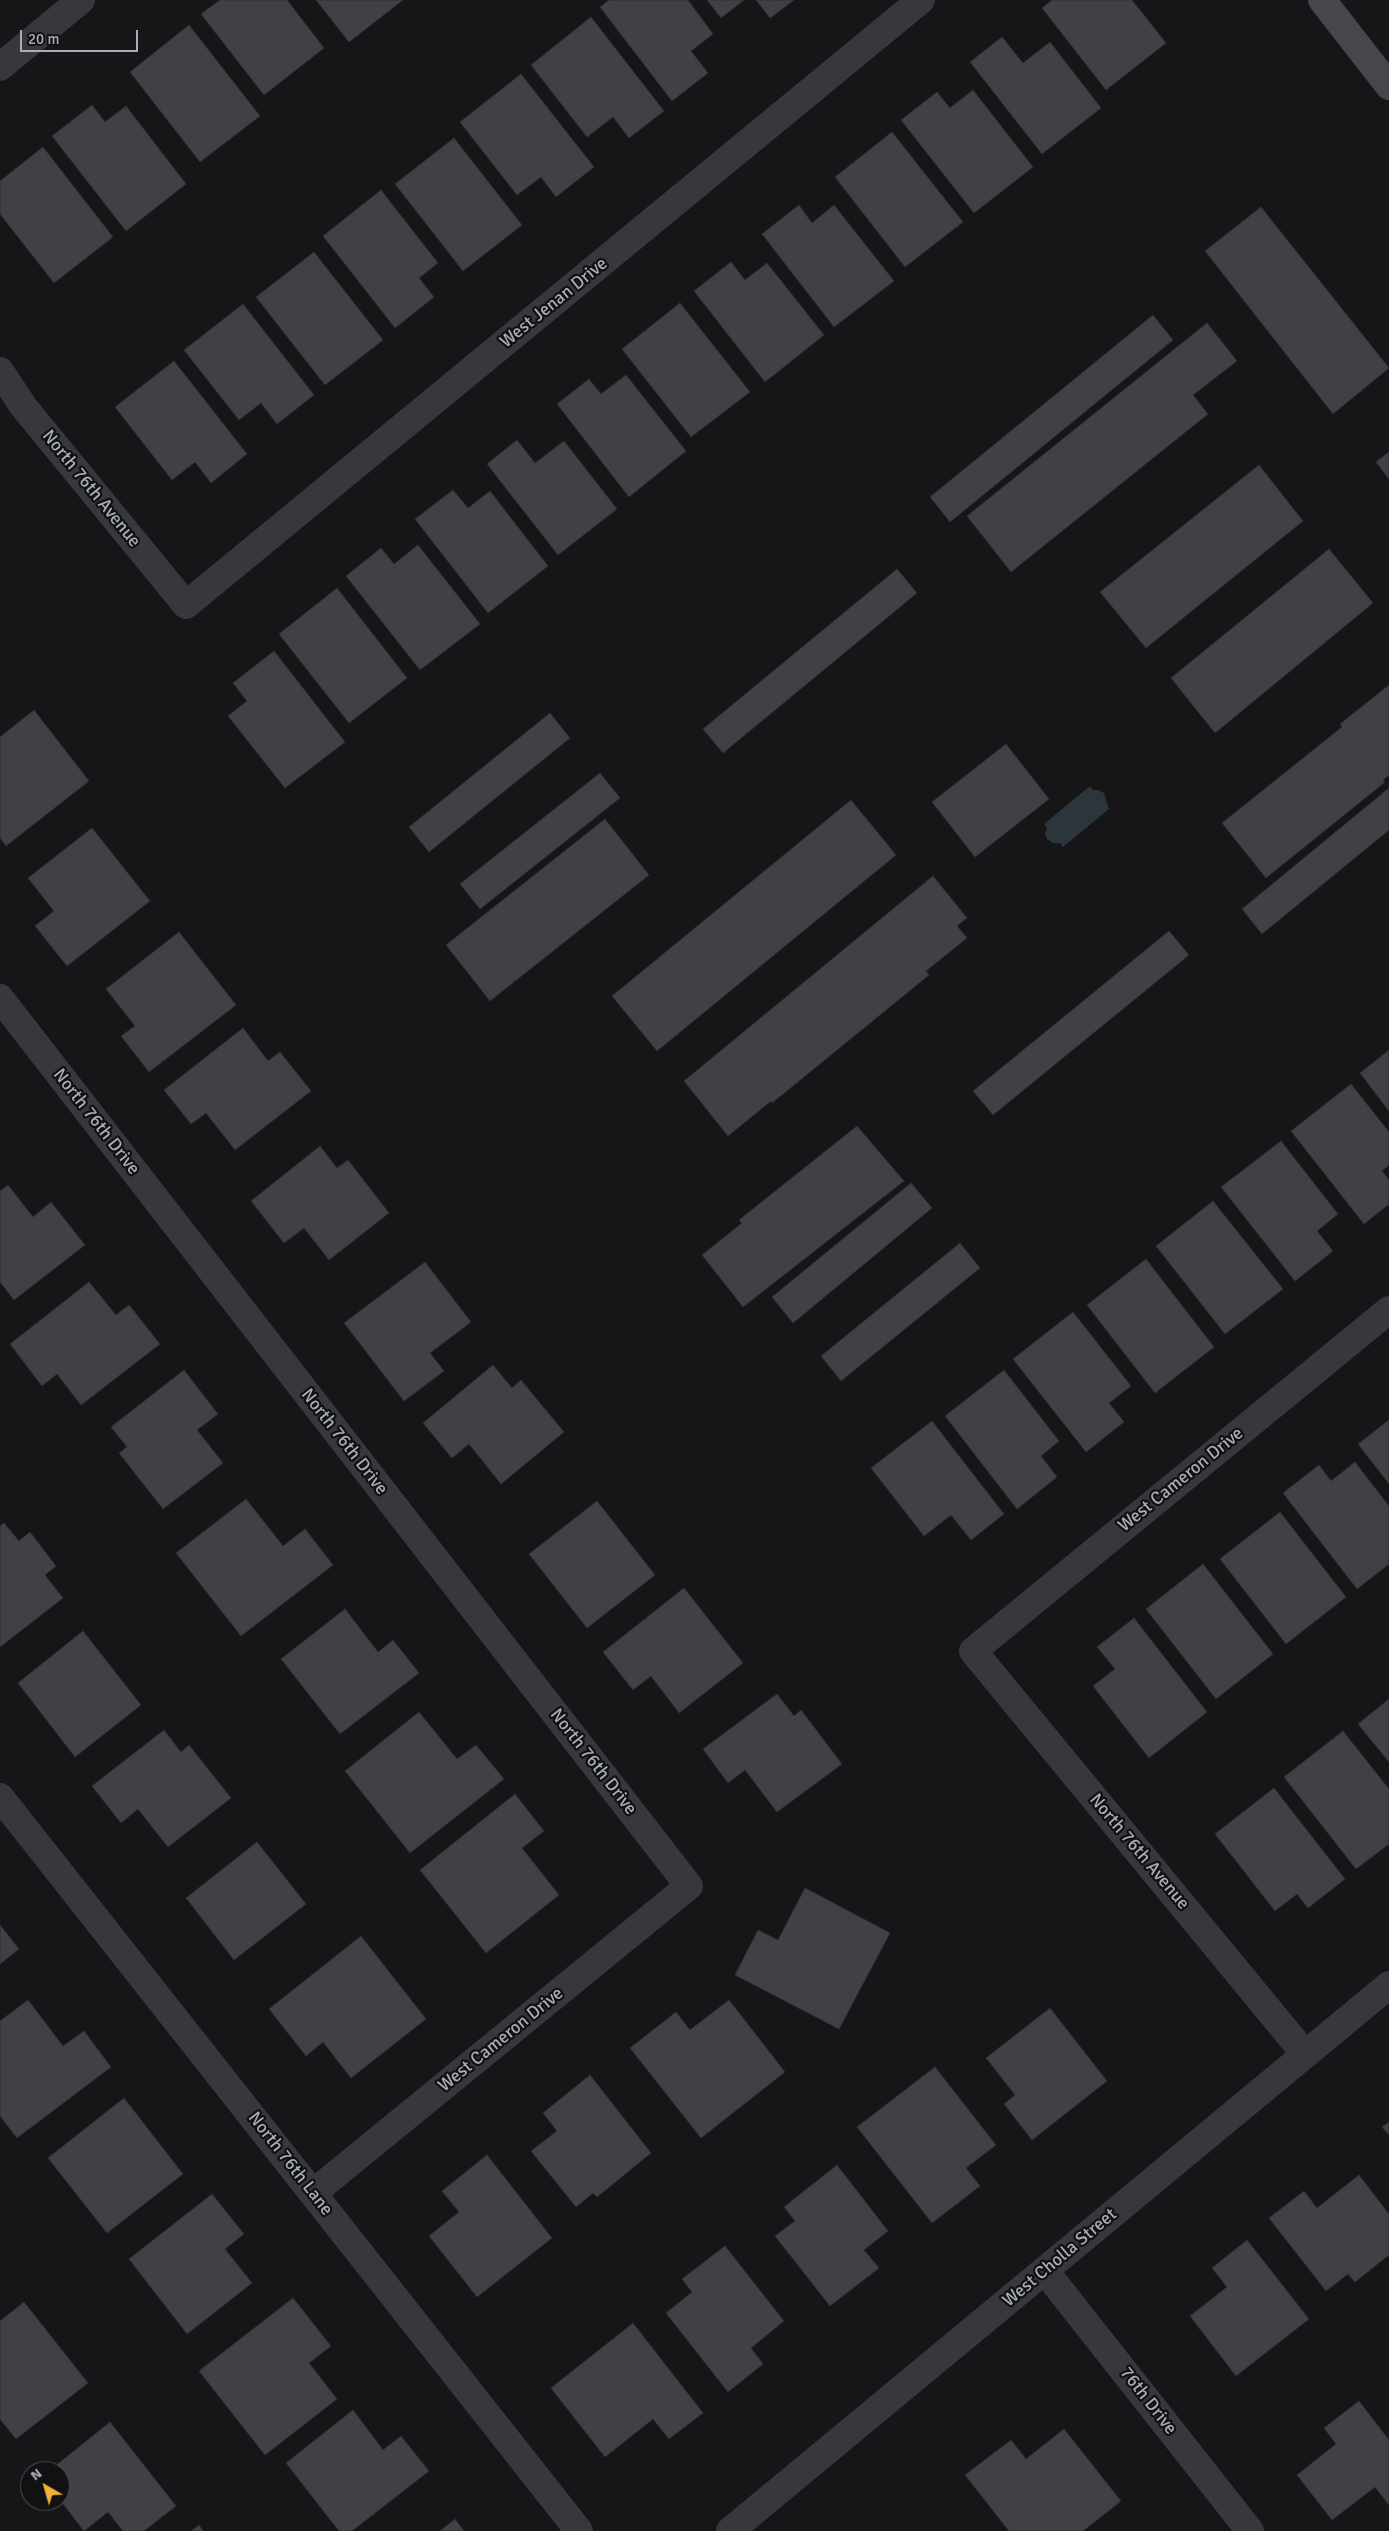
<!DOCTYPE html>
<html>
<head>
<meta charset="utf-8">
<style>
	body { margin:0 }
	#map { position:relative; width:1389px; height:2531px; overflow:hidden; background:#161618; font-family:Signika,sans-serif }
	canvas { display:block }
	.north { position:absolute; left:20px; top:2461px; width:50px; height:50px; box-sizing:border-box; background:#111113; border:1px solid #4d4f55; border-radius:50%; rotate:322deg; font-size:14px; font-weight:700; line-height:20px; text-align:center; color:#a8adb8 }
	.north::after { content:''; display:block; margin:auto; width:18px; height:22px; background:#f2b134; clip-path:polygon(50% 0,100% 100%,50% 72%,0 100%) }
	.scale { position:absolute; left:20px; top:30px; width:118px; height:22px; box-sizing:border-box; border:2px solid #a8adb8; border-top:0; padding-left:6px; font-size:15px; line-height:18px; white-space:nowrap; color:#a8adb8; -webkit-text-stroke:4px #111113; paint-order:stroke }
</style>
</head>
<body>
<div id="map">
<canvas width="1389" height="2531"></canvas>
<div class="north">N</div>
<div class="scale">20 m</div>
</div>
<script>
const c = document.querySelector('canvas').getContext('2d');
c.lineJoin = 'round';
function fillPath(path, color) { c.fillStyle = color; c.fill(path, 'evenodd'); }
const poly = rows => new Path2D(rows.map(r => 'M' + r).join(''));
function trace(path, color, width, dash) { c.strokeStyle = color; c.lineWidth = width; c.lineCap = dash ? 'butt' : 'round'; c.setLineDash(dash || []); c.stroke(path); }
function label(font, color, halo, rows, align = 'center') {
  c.font = font + ' Signika,sans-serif'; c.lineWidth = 4.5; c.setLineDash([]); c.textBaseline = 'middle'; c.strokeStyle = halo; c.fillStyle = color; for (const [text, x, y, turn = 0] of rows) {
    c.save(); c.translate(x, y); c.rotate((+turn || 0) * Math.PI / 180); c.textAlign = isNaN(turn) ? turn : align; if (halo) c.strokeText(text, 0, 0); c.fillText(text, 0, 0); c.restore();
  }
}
fillPath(poly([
	[1090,786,1093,790,1098,790,1104,793,1109,809,1063,847,1060,843,1053,843,1047,839,1045,833,1047,828,1044,824]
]), '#2c353c');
const building = poly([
	[220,0,287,0,324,48,264,95,201,14,220,0],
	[316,0,403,0,349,42,316,0],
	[609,0,688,0,713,34,691,51,708,73,672,101,600,7,609,0],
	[707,0,744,0,721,18,707,0],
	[756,0,794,0,770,18,756,0],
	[1052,0,1132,0,1166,43,1106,90,1042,8,1052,0],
	[591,17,664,111,629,138,613,117,587,137,531,65,591,17],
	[189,25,260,116,200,162,130,72,189,25],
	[1002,37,1023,63,1050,42,1101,108,1042,154,970,62,1002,37],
	[521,74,594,167,556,197,541,177,517,195,460,122,521,74],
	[973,90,1033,167,974,213,901,120,937,92,950,108,973,90],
	[92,105,105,122,126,106,186,184,126,231,52,136,92,105],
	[892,132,963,222,905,267,835,177,892,132],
	[454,138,522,225,463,271,395,184,454,138],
	[43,147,113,237,54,283,0,214,0,181,43,147],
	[381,190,438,263,419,278,434,297,395,328,323,236,381,190],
	[799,205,812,223,834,205,894,281,834,327,762,234,799,205],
	[1261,207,1389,368,1333,414,1205,251,1261,207],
	[314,252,383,340,325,385,256,297,314,252],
	[731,262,745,280,767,263,824,335,765,382,694,291,731,262],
	[680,303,750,392,691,437,622,349,680,303],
	[243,304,314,395,277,424,261,403,239,420,184,350,243,304],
	[1153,315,1173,340,950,522,930,497,1153,315],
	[1207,323,1237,361,1193,395,1208,414,1011,572,967,516,1207,323],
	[174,361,247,454,211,483,195,462,172,480,115,407,174,361],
	[626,375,686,451,629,497,557,404,589,379,601,394,626,375],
	[517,440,535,463,564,441,617,509,558,555,487,464,517,440],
	[1389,452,1389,479,1376,462,1389,452],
	[1259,465,1303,521,1146,648,1100,592,1259,465],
	[453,490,468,508,490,491,548,566,488,613,415,519,453,490],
	[418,545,480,624,420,670,346,576,381,548,394,564,418,545],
	[1329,549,1373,603,1215,733,1171,678,1329,549],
	[897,569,917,593,723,753,703,729,897,569],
	[337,588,407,678,349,723,279,634,337,588],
	[274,651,345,742,285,788,228,716,247,701,233,683,274,651],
	[1389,685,1389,775,1383,780,1385,782,1266,878,1222,823,1342,727,1340,724,1389,685],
	[34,710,89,781,6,846,0,838,0,737,34,710],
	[550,713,570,738,429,852,409,827,550,713],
	[1006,744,1049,799,975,857,932,802,1006,744],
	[600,773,620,798,480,909,460,884,600,773],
	[1389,788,1389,830,1262,934,1242,909,1389,788],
	[851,800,896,855,657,1051,612,996,851,800],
	[605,819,649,875,490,1001,446,945,605,819],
	[92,828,150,901,67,966,35,926,54,911,28,878,92,828],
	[933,876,967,918,957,926,967,938,926,971,929,975,772,1103,771,1101,728,1136,684,1081,933,876],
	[1169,931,1189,955,993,1115,973,1091,1169,931],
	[179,932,236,1005,149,1072,121,1036,135,1026,106,989,179,932],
	[243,1028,268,1061,280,1052,311,1091,235,1150,206,1113,191,1124,164,1090,243,1028],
	[1389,1050,1389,1111,1360,1073,1389,1050],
	[1351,1084,1389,1132,1389,1165,1382,1171,1389,1180,1389,1204,1364,1224,1291,1131,1351,1084],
	[857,1126,904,1181,743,1307,702,1255,742,1223,739,1220,857,1126],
	[1281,1141,1338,1214,1317,1231,1333,1251,1295,1281,1221,1187,1281,1141],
	[320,1146,337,1168,348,1160,389,1213,329,1260,304,1228,284,1243,251,1201,320,1146],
	[911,1183,932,1208,793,1323,772,1297,911,1183],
	[8,1185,33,1217,51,1202,85,1245,14,1300,0,1282,0,1191,8,1185],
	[1213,1201,1283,1289,1225,1334,1156,1246,1213,1201],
	[960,1243,980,1268,841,1381,821,1356,960,1243],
	[1146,1259,1214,1347,1155,1393,1087,1305,1146,1259],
	[425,1262,471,1322,430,1353,444,1371,404,1401,344,1323,425,1262],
	[89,1282,116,1315,129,1305,160,1344,81,1405,57,1374,42,1386,10,1344,89,1282],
	[1073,1312,1131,1386,1109,1403,1124,1422,1086,1452,1013,1359,1073,1312],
	[493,1365,512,1388,521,1380,564,1432,501,1484,469,1444,452,1458,423,1423,493,1365],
	[184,1370,218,1414,197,1430,223,1463,163,1509,119,1453,127,1447,111,1427,184,1370],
	[1004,1370,1059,1441,1041,1456,1057,1477,1017,1509,945,1416,1004,1370],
	[1389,1420,1389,1484,1358,1444,1389,1420],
	[932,1421,1004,1514,971,1540,951,1515,924,1536,871,1468,932,1421],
	[1355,1462,1389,1506,1389,1564,1357,1589,1283,1493,1319,1465,1331,1481,1355,1462],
	[246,1499,283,1546,305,1529,333,1565,241,1636,176,1553,246,1499],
	[597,1501,655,1575,587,1628,529,1554,597,1501],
	[1280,1512,1346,1597,1286,1644,1220,1559,1280,1512],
	[4,1523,19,1541,30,1532,56,1566,45,1575,63,1598,0,1647,0,1526,4,1523],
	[1203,1564,1273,1654,1216,1699,1146,1609,1203,1564],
	[684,1588,743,1663,679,1713,651,1676,633,1690,603,1652,684,1588],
	[345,1609,378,1652,393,1640,419,1673,340,1734,281,1659,345,1609],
	[1134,1618,1207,1712,1149,1758,1093,1686,1115,1669,1097,1647,1134,1618],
	[83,1631,141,1705,75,1757,18,1683,83,1631],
	[777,1694,794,1716,801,1710,842,1764,777,1812,745,1770,728,1783,703,1749,777,1694],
	[1389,1699,1389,1762,1358,1724,1389,1699],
	[419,1712,457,1759,476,1745,504,1779,410,1853,345,1771,419,1712],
	[164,1730,181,1752,189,1745,231,1798,168,1847,138,1809,121,1823,92,1786,164,1730],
	[1343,1731,1389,1789,1389,1844,1356,1869,1284,1777,1343,1731],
	[1274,1788,1345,1879,1308,1908,1297,1894,1275,1911,1215,1834,1274,1788],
	[515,1794,544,1831,522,1848,559,1895,486,1953,420,1870,515,1794],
	[257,1842,306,1904,234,1960,186,1898,257,1842],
	[805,1888,890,1933,839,2029,735,1975,758,1930,778,1940,805,1888],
	[0,1925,19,1949,0,1964,0,1925],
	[361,1936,426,2019,351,2078,323,2042,306,2056,269,2009,361,1936],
	[28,2000,63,2046,84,2031,111,2067,17,2138,0,2116,0,2021,28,2000],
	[729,2000,785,2072,701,2138,630,2048,676,2012,690,2030,729,2000],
	[1050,2008,1107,2081,1032,2140,1004,2104,1015,2095,986,2058,1050,2008],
	[935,2067,996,2145,966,2168,980,2186,932,2223,857,2127,935,2067],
	[590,2075,651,2153,597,2197,593,2193,576,2207,531,2151,557,2131,543,2113,590,2075],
	[124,2098,183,2174,107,2233,48,2158,124,2098],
	[1389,2122,1389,2135,1382,2127,1389,2122],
	[487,2155,552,2238,477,2297,429,2236,459,2212,442,2191,487,2155],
	[837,2165,888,2231,864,2250,879,2268,830,2306,775,2236,795,2221,784,2207,837,2165],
	[1359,2175,1389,2214,1389,2255,1355,2282,1348,2274,1326,2291,1269,2218,1304,2191,1317,2208,1359,2175],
	[212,2194,244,2234,225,2249,252,2283,187,2334,129,2259,212,2194],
	[1247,2240,1309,2319,1236,2376,1190,2316,1227,2287,1212,2268,1247,2240],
	[725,2246,784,2321,751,2348,763,2364,728,2392,666,2313,692,2292,682,2279,725,2246],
	[293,2298,331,2346,309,2363,337,2399,265,2455,199,2371,293,2298],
	[24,2302,88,2383,16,2439,0,2419,0,2321,24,2302],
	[633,2323,703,2413,669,2439,653,2419,605,2457,551,2388,633,2323],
	[1359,2401,1389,2440,1389,2505,1375,2487,1332,2520,1297,2475,1336,2444,1324,2428,1359,2401],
	[353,2410,383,2450,401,2436,429,2471,352,2531,339,2531,286,2463,353,2410],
	[110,2422,176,2506,144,2531,123,2531,108,2512,84,2531,60,2500,60,2471,49,2471,110,2422],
	[1064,2429,1121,2501,1083,2531,1009,2531,965,2475,1011,2440,1026,2459,1064,2429],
	[455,2519,464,2531,440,2531,455,2519],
	[199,2525,203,2531,191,2531,199,2525]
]);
fillPath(building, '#404145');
trace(building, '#303034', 1);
trace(poly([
	[0,67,81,0],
	[0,371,23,406,186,605,921,0],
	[0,998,689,1886,313,2193],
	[0,1797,579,2531],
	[1305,2054,973,1651,1389,1310],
	[1045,2271,1250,2531]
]), '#37383d', 28);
trace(poly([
	[730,2531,1389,1985]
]), '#37383d', 28);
trace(poly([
	[1322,0,1389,86]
]), '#45474d', 28);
label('18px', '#a8adb8', '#111113', [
	["West Jenan Drive",554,303,-39],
	["North 76th Avenue",91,489,51],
	["North 76th Drive",96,1122,52],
	["North 76th Drive",344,1442,52],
	["West Cameron Drive",1181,1480,-39],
	["North 76th Drive",593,1762,52],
	["North 76th Avenue",1139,1852,50],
	["West Cameron Drive",501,2040,-39],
	["North 76th Lane",290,2164,52],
	["West Cholla Street",1060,2258,-40],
	["76th Drive",1148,2401,52]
]);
</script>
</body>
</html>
